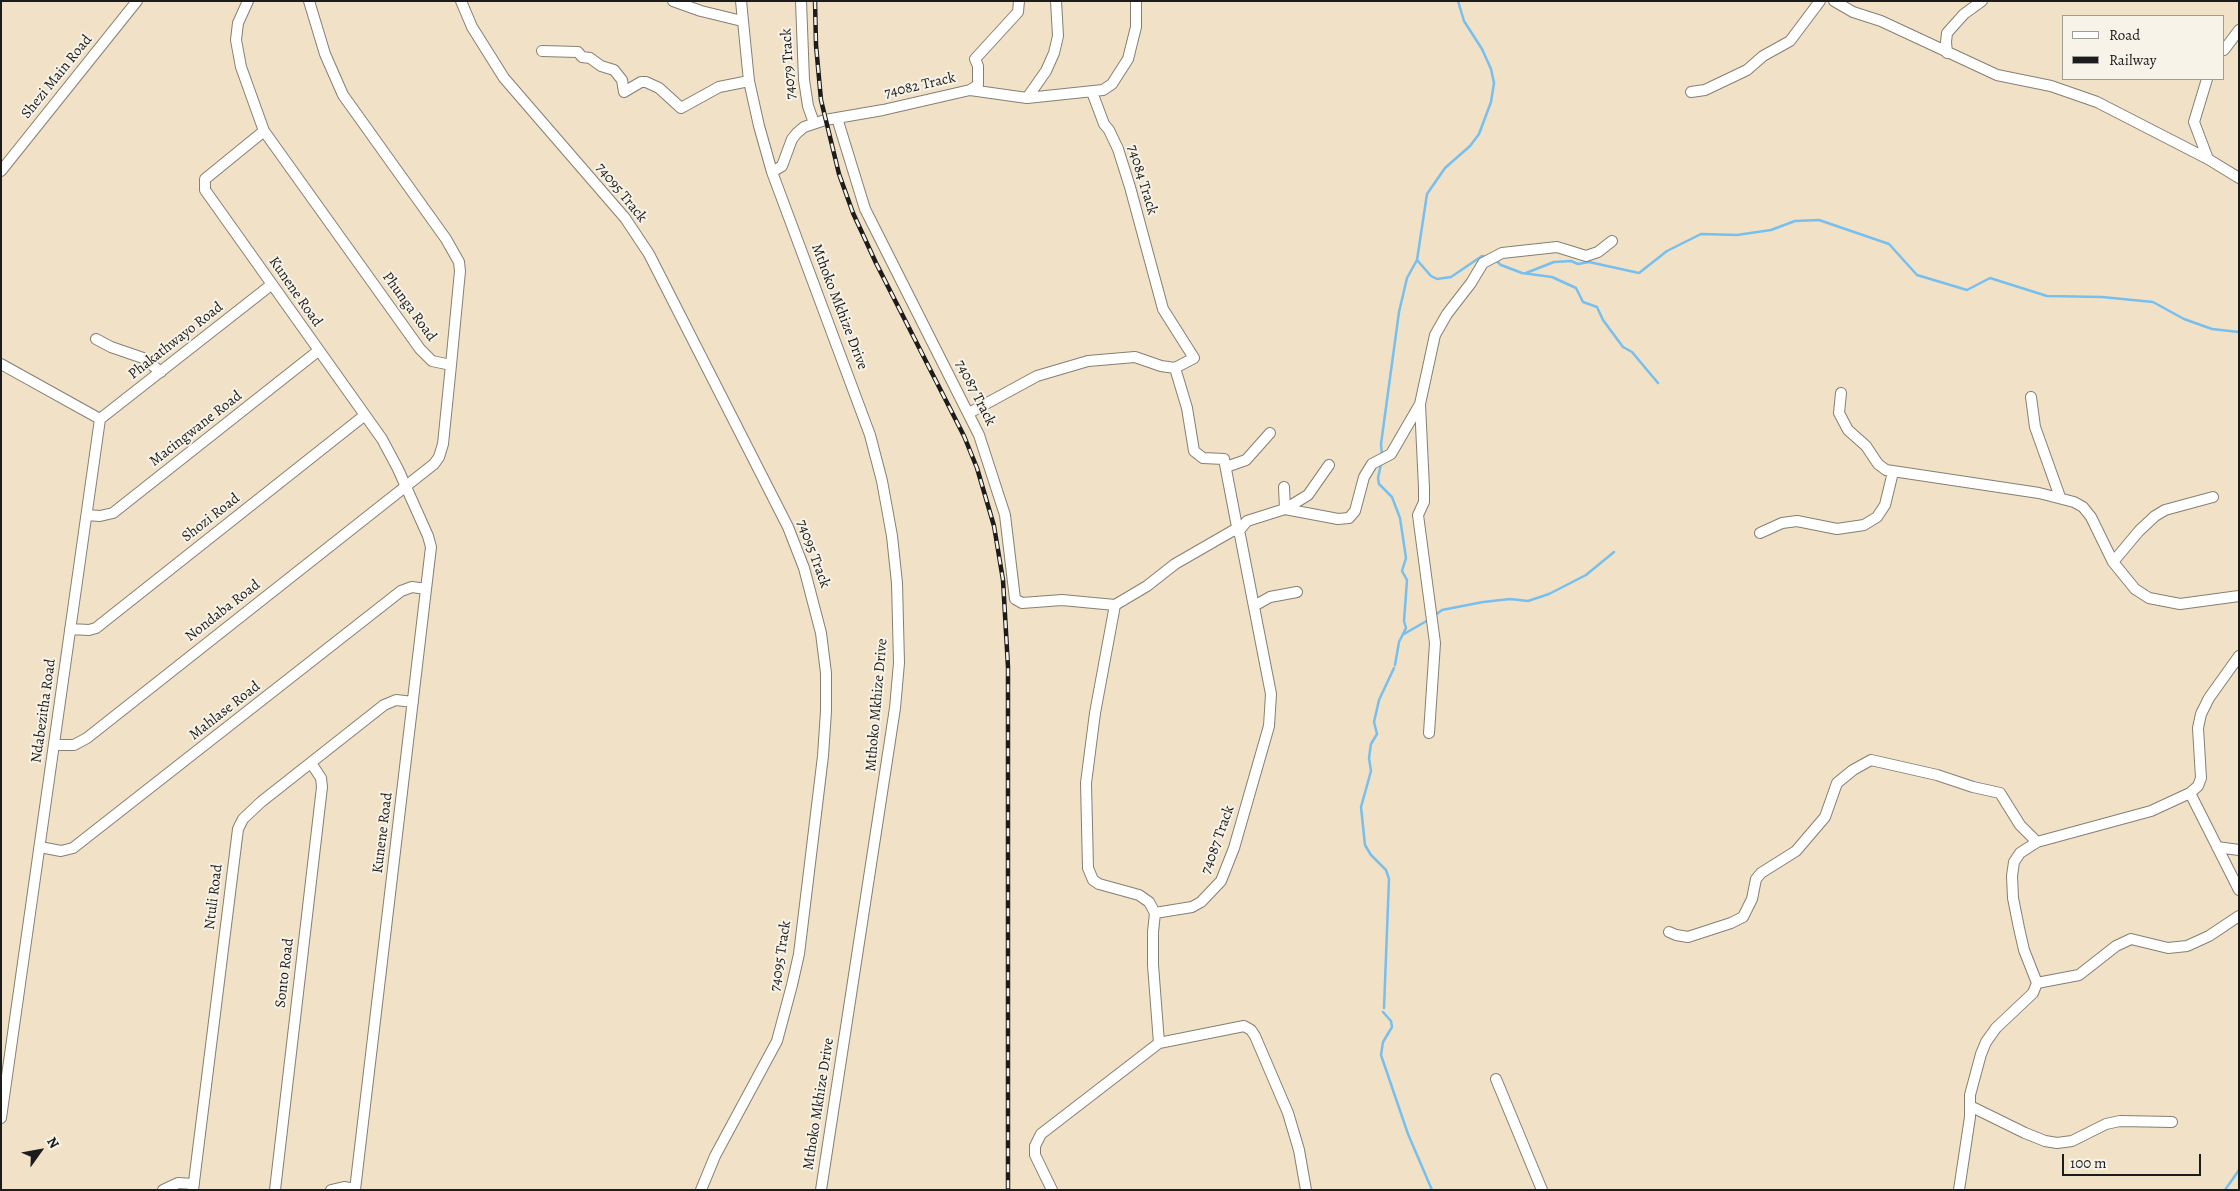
<!DOCTYPE html>
<html>
<head>
<meta charset="utf-8">
<style>
	body { margin:0 }
	#map { position:relative; width:2240px; height:1191px; overflow:hidden; background:#f1e2c7; font-family:Alegreya,serif }
	canvas { display:block }
	.frame { position:absolute; inset:0; border:2px solid #1c1c1c; pointer-events:none }
	.legend { position:absolute; left:2062px; top:15px; width:162px; height:65px; box-sizing:border-box; background:#f7f3e8; border:1px solid #9f9d96; margin:0; padding:6px 9px; list-style:none; font-size:15px; color:#1c1c1c }
	.legend li { display:flex; align-items:center; gap:10px; height:25px }
	.legend b { width:25px; border:1px solid #9f9d96 }
	.north { position:absolute; left:15px; top:1126px; width:50px; height:50px; -webkit-text-stroke:4px #f7f3e8; paint-order:stroke; rotate:58deg; font-size:14px; font-weight:700; line-height:20px; text-align:center; color:#1c1c1c }
	.north::after { content:''; display:block; margin:auto; width:18px; height:22px; background:#1c1c1c; clip-path:polygon(50% 0,100% 100%,50% 72%,0 100%) }
	.scale { position:absolute; left:2062px; top:1154px; width:139px; height:22px; box-sizing:border-box; border:2px solid #1c1c1c; border-top:0; padding-left:6px; font-size:15px; line-height:18px; white-space:nowrap; color:#1c1c1c; -webkit-text-stroke:4px #f7f3e8; paint-order:stroke }
</style>
</head>
<body>
<div id="map">
<canvas width="2240" height="1191"></canvas>
<div class="frame"></div>
<ul class="legend">
<li><b style="height:6px;background:#fff"></b>Road</li>
<li><b style="height:6px;background:#1c1c1c"></b>Railway</li>
</ul>
<div class="north">N</div>
<div class="scale">100 m</div>
</div>
<script>
const c = document.querySelector('canvas').getContext('2d');
c.lineJoin = 'round';
const poly = rows => new Path2D(rows.map(r => 'M' + r).join(''));
function trace(path, color, width, dash) { c.strokeStyle = color; c.lineWidth = width; c.lineCap = dash ? 'butt' : 'round'; c.setLineDash(dash || []); c.stroke(path); }
function label(font, color, halo, rows, align = 'center') {
  c.font = font + ' Alegreya,serif'; c.lineWidth = 4; c.setLineDash([]); c.textBaseline = 'middle'; c.strokeStyle = halo; c.fillStyle = color; for (const [text, x, y, turn = 0] of rows) {
    c.save(); c.translate(x, y); c.rotate((+turn || 0) * Math.PI / 180); c.textAlign = isNaN(turn) ? turn : align; if (halo) c.strokeText(text, 0, 0); c.fillText(text, 0, 0); c.restore();
  }
}
trace(poly([
	[1494,259,1501,265,1522,273,1552,277,1576,288,1583,302,1597,307,1603,320,1623,347,1632,352,1658,383],
	[1417,260,1431,276,1437,279,1451,277,1482,256,1486,257],
	[1526,273,1554,262,1571,261,1578,264,1589,262,1639,273,1667,251,1701,234,1737,235,1771,230,1795,221,1819,220,1889,244,1917,275,1967,290,1990,278,2047,296,2102,297,2153,302,2184,319,2212,329,2239,332],
	[1382,456,1381,444,1399,312,1407,278,1417,260,1427,194,1445,168,1470,146,1479,134,1491,102,1494,83,1491,69,1482,49,1464,21,1458,1],
	[1381,464,1378,478,1379,484,1392,497,1400,518,1406,558,1402,571,1407,580,1404,621,1406,628,1399,642,1395,665],
	[1434,616,1442,610,1483,602,1510,599,1528,601,1549,594,1586,575,1614,552],
	[1404,634,1430,619],
	[1384,1008,1389,879,1386,870,1371,855,1365,845,1361,807,1371,771,1369,758,1371,744,1377,734,1374,722,1379,700,1394,668],
	[1383,1012,1391,1021,1392,1027,1383,1042,1381,1055,1408,1134,1432,1190],
	[2225,1190,2239,1170]
]), '#76bfef', 2.5);
const minor = poly([
	[248,1,238,23,236,40,241,67,264,131,420,349,432,361,451,365,460,271,459,262,446,239,343,95,325,54,309,1],
	[461,1,472,27,504,78,625,218,649,254,788,527,804,568,821,633,826,673,826,711,823,756,799,954,792,985,777,1041,715,1156,701,1190],
	[673,1,701,11,742,21],
	[741,1,749,81,759,126,772,172,870,435,882,481,892,536,897,583,899,663,895,708,821,1190],
	[801,1,804,80,808,106,814,123],
	[1834,1,1853,12,1881,21,1997,75,2051,86,2097,102,2208,159,2239,178],
	[2224,50,2239,30],
	[542,51,578,52,582,57,590,58,601,66,614,70,622,80,624,92,641,82,646,82,659,88,681,108,719,87,749,81],
	[1947,53,1946,42,1947,33,1964,14,1982,1],
	[2207,79,2194,122,2208,159],
	[970,90,978,85,978,66,975,59,1018,12,1019,1],
	[1092,92,1104,124,1109,130,1118,149,1130,187,1163,309,1194,358,1175,368,1187,408,1194,451,1203,458,1224,459,1238,532],
	[1691,92,1705,90,1747,70,1763,56,1790,41,1820,1],
	[1027,98,1046,71,1054,53,1058,36,1056,1],
	[837,118,865,209,979,435,1005,515,1015,599,1022,603,1062,600,1115,605],
	[264,131,210,175,205,179,205,190,382,439,398,469,428,536,431,547,355,1190],
	[1,171,137,1],
	[772,172,782,166,792,139,797,133,804,127,825,120,883,110,970,90,1027,98,1103,90,1112,84,1128,59,1136,27,1136,1],
	[96,339,111,347,143,358,161,372],
	[1,364,100,419,1,1118],
	[1841,393,1839,413,1848,430,1866,446,1878,464,1886,470,2039,493,2074,502,2083,507,2091,517,2113,562,2135,589,2149,598,2180,604,2239,596],
	[2031,397,2035,427,2060,497],
	[969,413,1037,376,1088,361,1135,357,1161,366,1175,368],
	[100,419,271,285],
	[1226,467,1246,460,1270,433],
	[1284,487,1285,509],
	[1285,509,1308,495,1329,465],
	[87,515,100,516,113,513,318,351],
	[1234,530,1238,532,1240,535,1271,694,1269,726,1234,848,1221,881,1201,902,1192,907,1155,913,1149,902,1139,895,1099,884,1093,880,1088,868,1086,783,1095,713,1115,605,1147,586,1175,564,1234,530],
	[1238,532,1247,521,1285,509,1338,519,1349,518,1355,511,1364,477,1372,464,1391,454,1420,404],
	[1760,533,1782,523,1797,521,1837,529,1864,525,1877,517,1885,505,1893,472],
	[2113,562,2139,531,2155,516,2165,510,2213,497],
	[1254,606,1270,597,1297,592],
	[70,629,89,630,96,628,365,415],
	[1429,733,1435,643,1418,515,1424,502,1424,488,1420,404,1435,335,1447,314,1471,283,1483,263,1502,253,1557,247,1586,256,1598,252,1612,241],
	[54,745,74,745,87,738,434,464,439,457,443,444,451,365],
	[2190,793,2239,890],
	[40,847,61,851,73,848,401,591,412,587,426,589],
	[2217,847,2239,850],
	[1155,913,1153,932,1153,965,1159,1043],
	[1669,932,1676,935,1688,937,1731,923,1743,917,1752,899,1756,879,1761,873,1796,851,1825,817,1837,783,1853,770,1871,760,1937,775,1973,787,2000,793,2020,825,2037,842],
	[2037,983,2079,975,2116,946,2131,939,2168,948,2187,946,2209,936,2239,916],
	[1496,1079,1542,1190],
	[1970,1106,2025,1133,2045,1141,2057,1143,2072,1141,2106,1124,2120,1121,2172,1122],
	[163,1190,178,1183,194,1184],
	[193,1190,238,829,243,819,261,802,384,705,396,700,413,702],
	[275,1190,322,787,321,778,311,763],
	[331,1190,344,1187,355,1189],
	[1052,1190,1035,1155,1035,1146,1041,1134,1159,1043,1244,1026,1251,1030,1255,1036,1288,1113,1299,1150,1306,1190],
	[1959,1190,1970,1117,1970,1095,1981,1054,1986,1042,1996,1028,2033,993,2037,983,2024,950,2019,928,2013,898,2012,876,2014,862,2020,853,2037,842,2151,811,2190,793,2198,786,2201,778,2198,728,2201,714,2209,698,2239,656]
]);
trace(minor, '#867f72', 12);
trace(minor, '#fff', 10);
const rail = poly([
	[815,1,816,45,821,100,839,174,853,213,876,263,964,436,977,468,994,526,1003,580,1008,667,1008,1190]
]);
trace(rail, '#1c1c1c', 4.5);
trace(rail, '#f7f3e8', 2.5, [8]);
label('15px', '#1c1c1c', '#f7f3e8', [
	["74079 Track",789,64,-94],
	["Shezi Main Road",57,77,-51],
	["74082 Track",920,86,-13],
	["74084 Track",1142,180,73],
	["74095 Track",621,193,51],
	["Kunene Road",295,292,55],
	["Phunga Road",409,307,54],
	["Mthoko Mkhize Drive",839,307,69],
	["Phakathwayo Road",176,341,-38],
	["74087 Track",975,393,63],
	["Macingwane Road",196,429,-38],
	["Shozi Road",211,518,-38],
	["74095 Track",813,554,70],
	["Nondaba Road",223,611,-38],
	["Mthoko Mkhize Drive",877,705,-85],
	["Ndabezitha Road",44,711,-82],
	["Mahlase Road",225,711,-38],
	["Kunene Road",383,833,-83],
	["74087 Track",1218,840,-70],
	["Ntuli Road",214,897,-83],
	["74095 Track",781,956,-81],
	["Sonto Road",285,973,-83],
	["Mthoko Mkhize Drive",819,1104,-81]
]);
</script>
</body>
</html>
